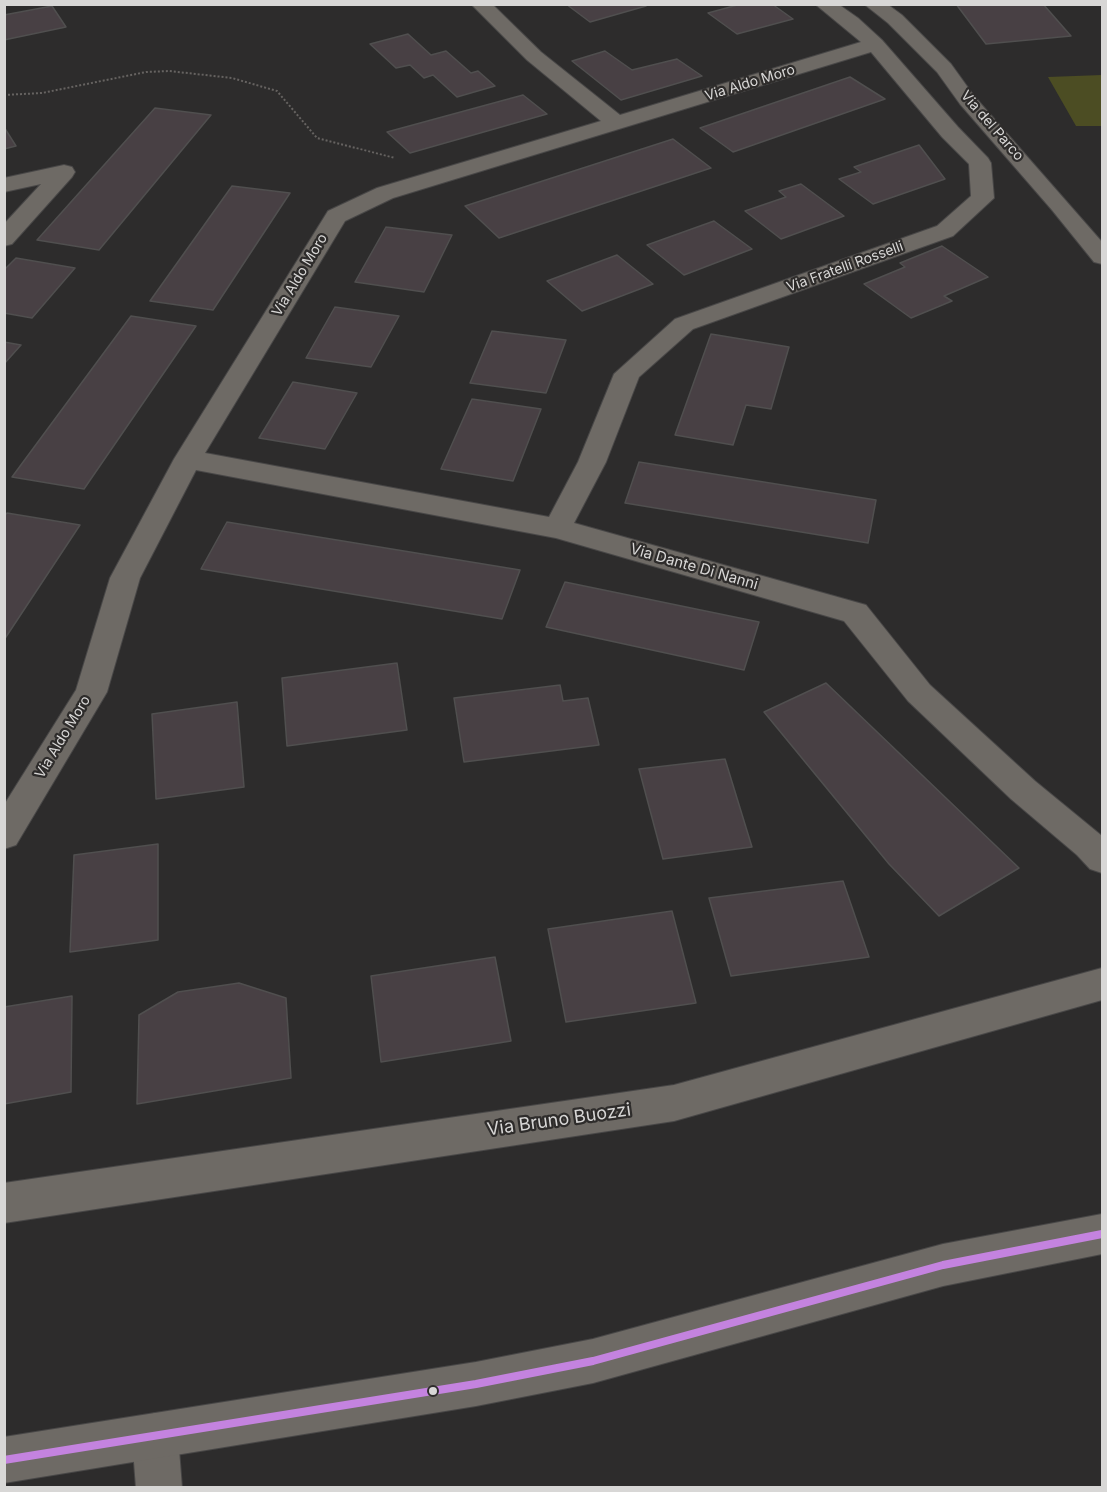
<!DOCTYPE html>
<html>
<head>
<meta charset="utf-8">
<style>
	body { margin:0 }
	#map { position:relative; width:1107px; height:1492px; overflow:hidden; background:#2d2c2c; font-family:Inter,sans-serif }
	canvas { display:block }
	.frame { position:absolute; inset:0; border:6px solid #d8d7d6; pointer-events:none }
</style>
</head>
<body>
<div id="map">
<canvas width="1107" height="1492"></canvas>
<div class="frame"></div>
</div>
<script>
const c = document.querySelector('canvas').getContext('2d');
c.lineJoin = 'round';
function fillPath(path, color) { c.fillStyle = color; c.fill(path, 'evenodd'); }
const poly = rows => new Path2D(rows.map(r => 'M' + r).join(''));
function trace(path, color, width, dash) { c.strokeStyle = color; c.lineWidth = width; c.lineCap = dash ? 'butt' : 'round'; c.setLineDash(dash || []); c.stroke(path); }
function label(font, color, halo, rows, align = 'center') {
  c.font = font + ' Inter,sans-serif'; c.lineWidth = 4.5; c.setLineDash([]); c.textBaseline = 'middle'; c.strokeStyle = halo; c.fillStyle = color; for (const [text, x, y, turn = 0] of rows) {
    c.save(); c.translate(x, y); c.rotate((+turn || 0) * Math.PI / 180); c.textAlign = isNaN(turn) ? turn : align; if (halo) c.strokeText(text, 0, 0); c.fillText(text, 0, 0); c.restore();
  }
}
fillPath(poly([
	[1102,75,1102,126,1076,126,1048,77]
]), '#4c4d23');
const building = poly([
	[566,4,645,4,646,6,590,22,566,4],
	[741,4,772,4,793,19,737,34,708,13,741,4],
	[956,4,1043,4,1071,36,986,44,956,4],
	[52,6,66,27,4,40,4,15,52,6],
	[408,34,431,55,446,51,471,73,478,71,495,86,457,97,433,75,424,78,410,65,396,68,370,44,408,34],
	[605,51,632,70,677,59,702,76,621,100,572,61,605,51],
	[850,77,885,99,733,152,700,128,850,77],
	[523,95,547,114,410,153,387,132,523,95],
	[155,108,211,115,99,250,37,240,155,108],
	[4,127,16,146,4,149,4,127],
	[673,139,711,168,499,238,465,206,673,139],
	[919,145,945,179,873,204,839,179,861,172,854,167,919,145],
	[801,184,844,216,781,239,745,211,786,197,779,191,801,184],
	[232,186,290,193,213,310,150,301,232,186],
	[714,221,752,249,684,275,647,245,714,221],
	[386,227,452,235,424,292,355,282,386,227],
	[942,246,988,277,944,296,952,301,911,318,864,284,905,267,900,263,942,246],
	[617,255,653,284,582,311,547,281,617,255],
	[16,258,75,268,32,318,4,313,4,270,16,258],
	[335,307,399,316,371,367,306,358,335,307],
	[131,316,196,326,84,489,12,477,131,316],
	[492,331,566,340,546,393,470,383,492,331],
	[711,334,789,347,771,409,746,405,733,445,675,435,711,334],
	[4,342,21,345,4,364,4,342],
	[293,382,357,393,325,449,259,438,293,382],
	[472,399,541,409,513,481,441,469,472,399],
	[639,462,876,500,868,543,625,503,639,462],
	[7,513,80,525,4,640,4,516,7,513],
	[227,522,520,570,502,619,201,569,227,522],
	[565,582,759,622,744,670,546,627,565,582],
	[397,663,407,730,287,746,282,678,397,663],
	[826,683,1019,868,939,916,889,864,764,712,826,683],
	[560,685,563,701,588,698,599,745,464,762,454,698,560,685],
	[237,702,244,787,156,799,152,714,237,702],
	[725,759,752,847,663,859,639,769,725,759],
	[158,844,158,940,70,952,74,855,158,844],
	[843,881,869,957,731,976,709,898,843,881],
	[672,911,696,1003,566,1022,548,929,672,911],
	[495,957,511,1041,381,1062,371,976,495,957],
	[239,983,286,998,291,1078,137,1104,139,1015,178,992,239,983],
	[72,996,71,1092,4,1104,4,1007,72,996]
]);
fillPath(building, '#484044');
trace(building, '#504f4f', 1.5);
const pedestrian = poly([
	[155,1413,171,1420,178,1436,182,1488,136,1488,132,1436,139,1420,155,1413]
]);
const minor = poly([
	[471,4,492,4,541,52,620,115,861,42,815,4,838,4,858,18,882,40,958,127,988,158,991,163,994,198,953,236,693,329,639,377,606,462,574,523,866,605,930,685,1035,781,1102,836,1102,873,1090,869,1077,855,1011,799,908,701,844,621,556,538,196,470,140,578,107,692,16,845,4,849,4,805,76,690,110,578,174,459,328,211,377,188,601,121,527,60,471,4],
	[871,52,942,137,969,164,971,196,937,226,675,319,614,374,578,462,549,517,205,453,345,221,393,198,871,52],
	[864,4,887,4,902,15,951,64,974,96,1102,242,1102,264,1094,262,1052,210,960,104,937,72,888,23,864,4],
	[64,165,72,167,75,172,72,177,12,244,4,246,4,224,41,184,4,192,4,178,64,165],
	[1102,968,1102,1000,674,1121,4,1223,4,1183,674,1085,1102,968],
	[1102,1214,1102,1254,943,1286,593,1383,476,1406,4,1483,4,1437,476,1362,593,1339,943,1244,1102,1214]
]);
trace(pedestrian, '#484747', 2);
trace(minor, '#484747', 2);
trace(poly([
	[4,95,42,93,146,72,169,71,232,78,277,91,317,138,395,158]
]), '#666361', 2, [2, 2]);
fillPath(pedestrian, '#6e6a65');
fillPath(minor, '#6e6a65');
trace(poly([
	[4,1460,476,1384,593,1361,943,1265,1102,1234]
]), '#c483df', 8);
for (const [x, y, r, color] of [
	[433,1391,5,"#d8d7d6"]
]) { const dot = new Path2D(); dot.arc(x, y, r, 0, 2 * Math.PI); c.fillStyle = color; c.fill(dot); trace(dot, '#2e2c2b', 2); }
label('14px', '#d8d7d6', '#2e2c2b', [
	["Via Aldo Moro",750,83,-17],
	["Via del Parco",992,126,49],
	["Via Fratelli Rosselli",845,267,-20],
	["Via Aldo Moro",300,275,-59],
	["Via Aldo Moro",63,737,-59]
]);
label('15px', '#d8d7d6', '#2e2c2b', [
	["Via Dante Di Nanni",694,567,16]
]);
label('18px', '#d8d7d6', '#2e2c2b', [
	["Via Bruno Buozzi",559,1120,-8]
]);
</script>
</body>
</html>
